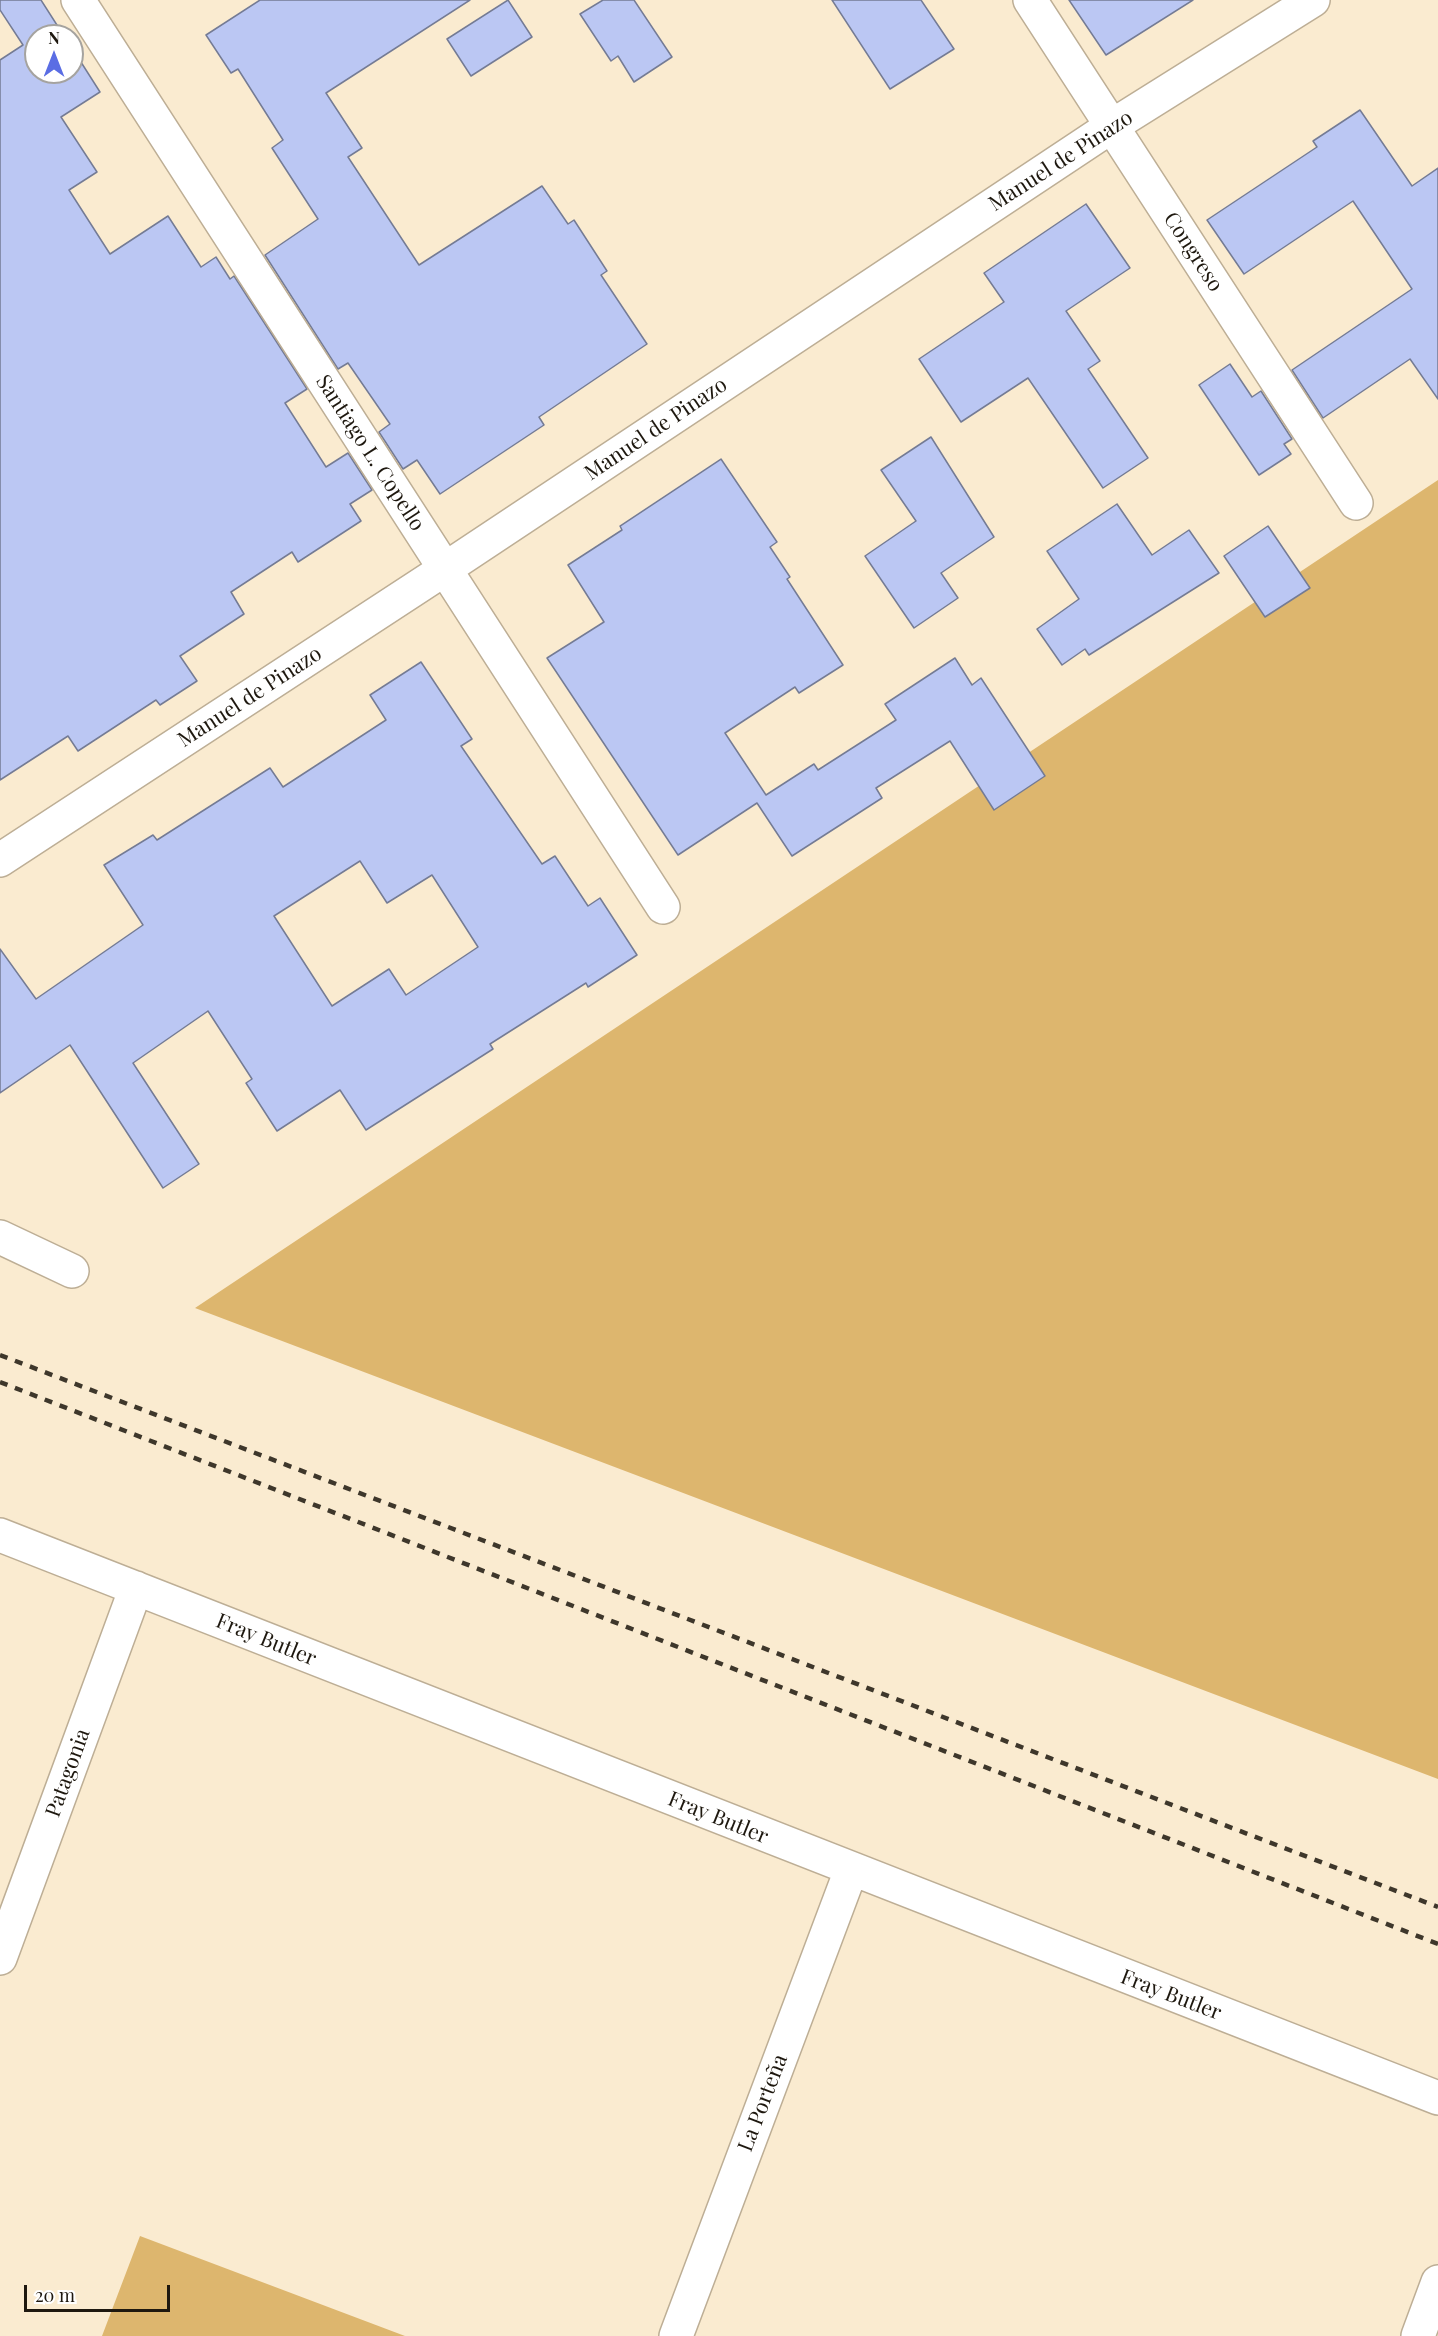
<!DOCTYPE html>
<html>
<head>
<meta charset="utf-8">
<style>
	body { margin:0 }
	#map { position:relative; width:1438px; height:2336px; overflow:hidden; background:#faebd0; font-family:"Playfair Display",serif }
	canvas { display:block }
	.north { position:absolute; left:24px; top:24px; width:60px; height:60px; box-sizing:border-box; background:#fff; border:2px solid #a5a39f; border-radius:50%; rotate:0deg; font-size:16px; font-weight:700; line-height:24px; text-align:center; color:#1e180f }
	.north::after { content:''; display:block; margin:auto; width:21px; height:27px; background:#5a6de4; clip-path:polygon(50% 0,100% 100%,50% 72%,0 100%) }
	.scale { position:absolute; left:24px; top:2285px; width:146px; height:27px; box-sizing:border-box; border:3px solid #1e180f; border-top:0; padding-left:8px; font-size:18px; line-height:21px; white-space:nowrap; color:#1e180f; -webkit-text-stroke:4px #fff; paint-order:stroke }
</style>
</head>
<body>
<div id="map">
<canvas width="1438" height="2336"></canvas>
<div class="north">N</div>
<div class="scale">20 m</div>
</div>
<script>
const c = document.querySelector('canvas').getContext('2d');
c.lineJoin = 'round';
function fillPath(path, color) { c.fillStyle = color; c.fill(path, 'evenodd'); }
const poly = rows => new Path2D(rows.map(r => 'M' + r).join(''));
function trace(path, color, width, dash) { c.strokeStyle = color; c.lineWidth = width; c.lineCap = dash ? 'butt' : 'round'; c.setLineDash(dash || []); c.stroke(path); }
function label(font, color, halo, rows, align = 'center') {
  c.font = font + ' "Playfair Display",serif'; c.lineWidth = 4.5; c.setLineDash([]); c.textBaseline = 'middle'; c.strokeStyle = halo; c.fillStyle = color; for (const [text, x, y, turn = 0] of rows) {
    c.save(); c.translate(x, y); c.rotate((+turn || 0) * Math.PI / 180); c.textAlign = isNaN(turn) ? turn : align; if (halo) c.strokeText(text, 0, 0); c.fillText(text, 0, 0); c.restore();
  }
}
fillPath(poly([
	[1438,480,1438,1779,195,1308],
	[140,2236,405,2336,102,2336]
]), '#ddb66e');
const building = poly([
	[0,0,41,0,64,36,36,36,36,72,72,72,72,48,100,92,61,117,97,172,69,190,110,254,168,216,201,267,216,257,230,279,234,276,307,389,285,403,326,467,348,453,372,490,350,504,361,521,298,562,292,552,231,592,244,614,180,656,197,681,160,705,156,700,78,751,68,736,0,780,0,60,23,45,0,10,0,0],
	[260,0,470,0,326,93,362,148,348,157,419,265,542,186,568,224,574,220,607,271,601,275,647,344,539,417,544,425,440,494,417,460,403,469,379,432,390,424,348,363,338,369,265,255,318,219,272,148,283,140,238,69,231,73,206,35,260,0],
	[508,0,532,37,471,76,447,39,508,0],
	[603,0,634,0,672,57,634,82,618,56,611,61,580,14,603,0],
	[832,0,921,0,954,49,890,89,832,0],
	[1069,0,1193,0,1106,55,1069,0],
	[1360,110,1412,186,1438,168,1438,399,1410,359,1323,418,1292,370,1412,289,1353,201,1244,274,1207,220,1317,147,1313,141,1360,110],
	[1086,204,1130,268,1066,311,1100,361,1088,369,1148,458,1103,488,1028,378,961,422,919,359,1004,302,984,273,1086,204],
	[1230,364,1252,397,1261,391,1292,439,1284,444,1291,454,1259,475,1199,385,1230,364],
	[931,437,994,537,941,573,958,598,914,628,865,556,916,521,881,470,931,437],
	[721,459,777,542,770,547,790,577,787,579,843,665,799,693,795,687,725,733,766,795,814,764,818,770,896,720,885,704,955,658,972,685,981,678,1045,776,994,810,950,741,876,788,882,798,792,856,757,803,678,855,547,658,604,622,568,565,622,530,620,526,721,459],
	[1117,504,1152,555,1189,530,1219,573,1089,655,1085,649,1062,665,1037,629,1079,599,1047,551,1117,504],
	[1268,526,1310,588,1265,617,1224,556,1268,526],
	[421,662,472,739,461,746,542,864,555,856,588,906,600,898,637,955,588,987,586,983,490,1044,493,1049,366,1130,340,1090,277,1131,246,1083,252,1079,208,1011,133,1063,199,1164,163,1188,70,1045,0,1093,0,949,36,999,143,925,104,865,153,835,157,840,270,768,283,787,386,720,370,695,421,662],
	[360,861,387,903,432,875,478,947,406,995,389,969,332,1006,274,916,360,861]
]);
fillPath(building, '#bbc7f3');
trace(building, '#747b94', 1.5);
const minor = poly([
	[78,0,663,907],
	[1030,0,1356,503],
	[0,860,445,569,1112,126,1313,0],
	[0,1237,72,1271],
	[0,1535,1438,2098],
	[0,1958,136,1588],
	[676,2336,851,1870],
	[1418,2336,1438,2282]
]);
trace(minor, '#bdae95', 36);
trace(minor, '#fff', 33);
trace(poly([
	[0,1355,1438,1907],
	[0,1382,1438,1944]
]), '#3e372b', 4.5, [8, 8]);
label('21px', '#1e180f', '#fff', [
	["Manuel de Pinazo",1061,161,-33],
	["Congreso",1193,252,57],
	["Manuel de Pinazo",656,429,-34],
	["Santiago L. Copello",370,453,57],
	["Manuel de Pinazo",250,697,-33],
	["Fray Butler",266,1640,22],
	["Patagonia",68,1773,-70],
	["Fray Butler",718,1818,22],
	["Fray Butler",1171,1995,21],
	["La Porteña",763,2103,-69]
]);
</script>
</body>
</html>
